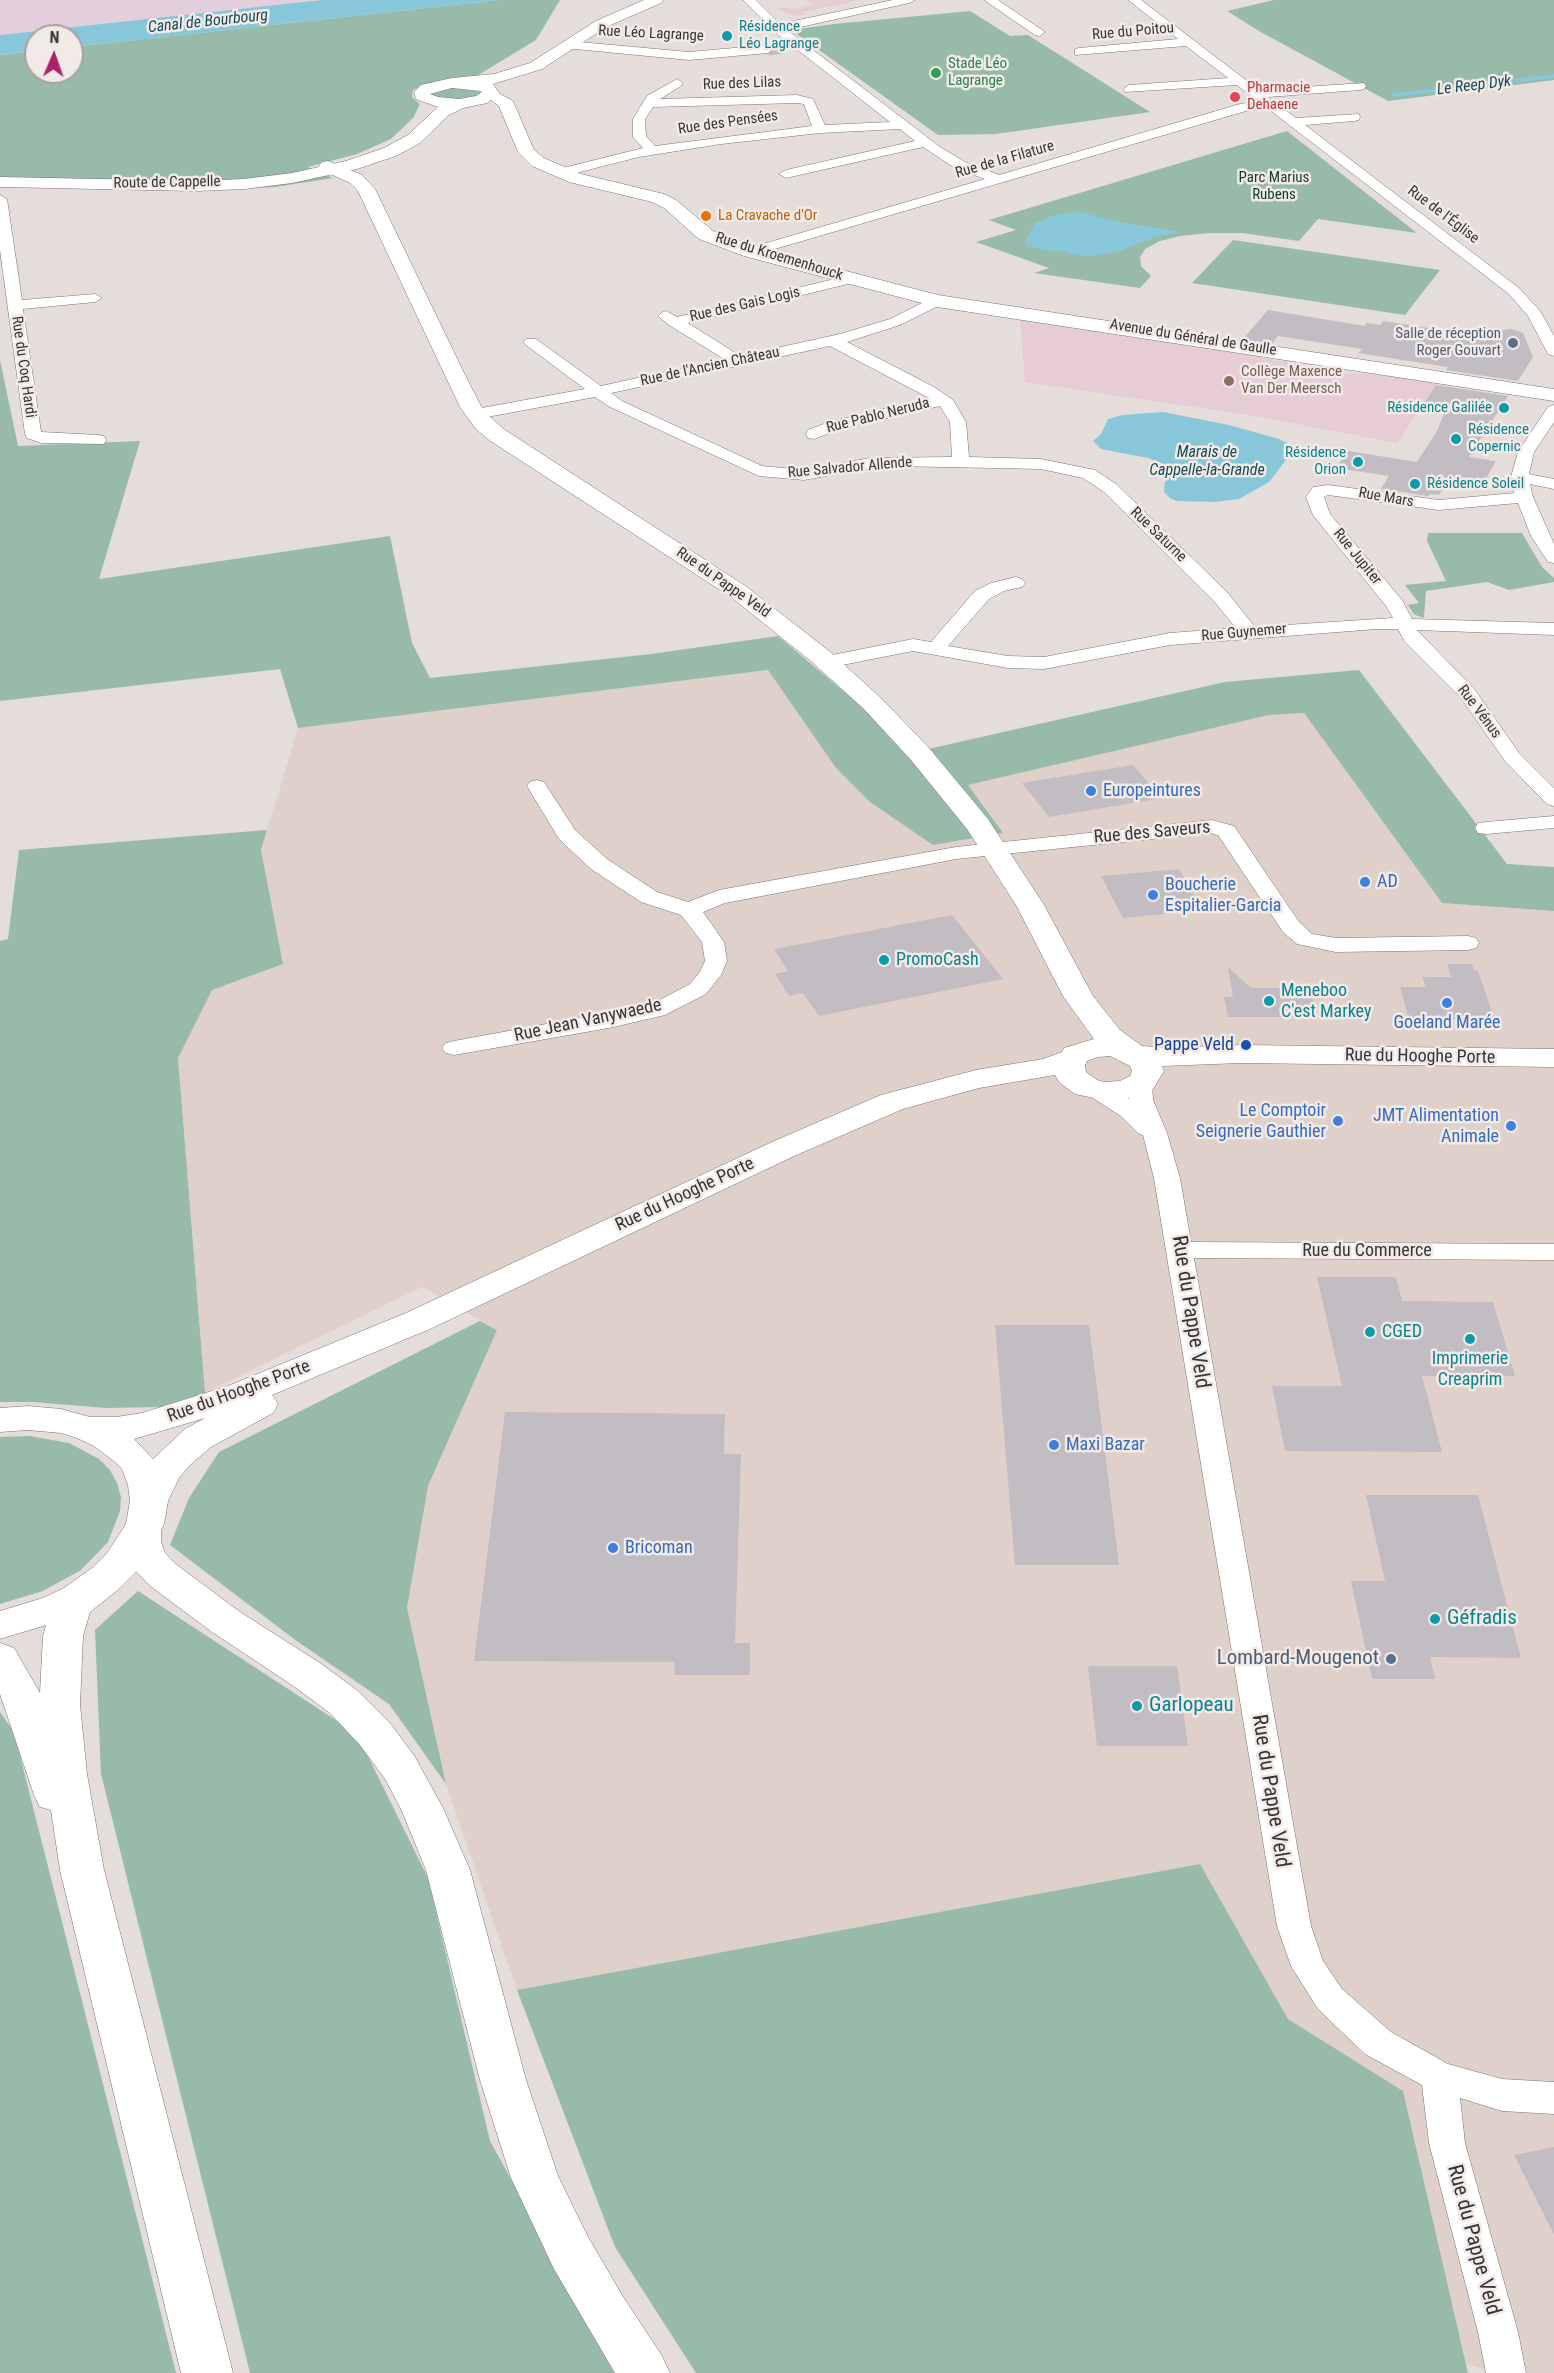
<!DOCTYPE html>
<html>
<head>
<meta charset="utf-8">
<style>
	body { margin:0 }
	#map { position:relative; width:1554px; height:2373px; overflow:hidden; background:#e4ddda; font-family:"Roboto Condensed",sans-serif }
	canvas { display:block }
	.north { position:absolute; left:24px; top:24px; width:60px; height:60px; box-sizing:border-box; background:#f1eae7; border:2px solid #a7a2a0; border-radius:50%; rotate:2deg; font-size:16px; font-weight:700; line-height:24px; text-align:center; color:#383635 }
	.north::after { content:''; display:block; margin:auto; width:21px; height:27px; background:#ab246a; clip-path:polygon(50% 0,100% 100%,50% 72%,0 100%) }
</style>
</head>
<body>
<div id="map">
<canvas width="1554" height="2373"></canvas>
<div class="north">N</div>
</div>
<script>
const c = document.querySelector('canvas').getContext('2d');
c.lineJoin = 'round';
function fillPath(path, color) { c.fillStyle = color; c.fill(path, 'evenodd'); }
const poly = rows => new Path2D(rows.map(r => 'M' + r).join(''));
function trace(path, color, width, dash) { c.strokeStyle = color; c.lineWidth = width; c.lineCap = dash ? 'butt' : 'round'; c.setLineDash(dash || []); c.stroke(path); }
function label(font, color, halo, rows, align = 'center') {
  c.font = font + ' "Roboto Condensed",sans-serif'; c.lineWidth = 5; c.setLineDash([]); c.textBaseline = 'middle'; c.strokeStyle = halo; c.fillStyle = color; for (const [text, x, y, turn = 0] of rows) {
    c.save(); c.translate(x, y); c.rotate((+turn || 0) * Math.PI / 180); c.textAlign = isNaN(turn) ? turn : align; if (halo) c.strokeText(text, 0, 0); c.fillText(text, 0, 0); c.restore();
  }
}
fillPath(poly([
	[768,670,836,768,851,783,967,785,1269,715,1304,713,1442,903,1554,911,1554,2373,1496,2373,1466,2364,1403,2091,1288,2019,1200,1864,517,1990,446,1784,407,1608,428,1486,497,1330,422,1287,205,1393,178,1058,212,990,283,964,261,850,298,728]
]), '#dfd1ca');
fillPath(poly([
	[0,0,322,0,0,35]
]), '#e3cedb');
fillPath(poly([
	[803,0,861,0,802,12,806,14,796,16,776,9,786,7,791,9,814,4],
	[1020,319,1130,335,1132,338,1155,339,1259,354,1261,358,1305,365,1304,373,1388,374,1438,382,1397,443,1255,416,1025,382]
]), '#e6cdd5');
fillPath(poly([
	[499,0,560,0,536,40,470,80,425,85,413,90,412,97,420,104,413,118,391,139,357,154,308,167,333,178,275,187,218,190,103,189,101,181,0,179,0,55,36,51,36,72,72,72,72,47],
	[1274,0,1554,0,1554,80,1388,101,1259,31,1227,11],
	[970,11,1010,36,1028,35,1150,112,996,134,938,135,791,30,834,24],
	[465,86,482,93,480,96,447,101,429,94,432,91],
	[1287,131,1417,233,1318,219,1299,241,1242,233,1210,233,1180,236,1160,241,1145,249,1140,257,1141,266,1151,276,1140,288,1034,273,1049,268,976,242,1016,230,989,220],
	[1233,240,1440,270,1405,315,1192,283],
	[0,360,18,446,140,441,99,579,390,536,412,643,430,678,651,654,778,636,866,710,906,754,1225,682,1359,670,1507,864,1554,867,1554,911,1442,903,1304,713,1269,715,968,785,1003,833,933,845,870,802,836,768,768,670,298,728,280,669,0,701],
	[1428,533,1522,533,1542,567,1554,578,1554,582,1509,590,1487,582,1426,591,1424,618,1418,616,1414,614,1408,605,1419,603,1405,585,1446,581,1427,541],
	[267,830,261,850,283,964,212,990,178,1058,205,1393,160,1407,106,1408,33,1402,0,1402,0,941,8,939,19,850],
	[480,1321,497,1330,428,1486,407,1608,446,1784,389,1704,298,1642,170,1545,189,1498,219,1452],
	[30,1436,69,1443,99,1459,110,1470,117,1483,121,1497,120,1511,108,1542,81,1570,43,1591,0,1604,0,1437],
	[138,1591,357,1734,428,1878,490,2141,618,2373,250,2373,101,1774,95,1630],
	[0,1712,14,1732,176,2373,0,2373],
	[1200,1864,1288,2019,1403,2091,1468,2373,696,2373,615,2247,517,1990]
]), '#98baa8');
fillPath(poly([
	[322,0,499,0,72,47,72,36,36,36,36,51,0,55,0,35],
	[1080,212,1115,221,1180,232,1155,237,1122,250,1095,256,1070,255,1066,251,1048,251,1027,245,1026,241,1035,223,1058,214],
	[1163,412,1229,425,1279,439,1290,445,1293,451,1269,482,1239,499,1214,502,1178,501,1171,499,1164,492,1166,468,1163,464,1148,458,1101,449,1093,441,1101,434,1108,419,1123,415]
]), '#88c6da');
trace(poly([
	[1394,95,1554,76]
]), '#88c6da', 4);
fillPath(poly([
	[1268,310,1365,326,1367,323,1380,325,1383,321,1436,329,1434,333,1485,341,1495,331,1512,329,1523,333,1533,357,1518,381,1446,370,1448,367,1358,353,1362,349,1278,336,1272,344,1243,339],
	[1436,385,1508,396,1469,457,1496,461,1484,482,1451,476,1439,495,1430,494,1428,496,1381,489,1389,476,1336,468,1348,451,1417,462,1437,431,1447,407,1425,402],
	[1133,765,1162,798,1049,817,1022,783],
	[1179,869,1203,910,1123,918,1101,876],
	[952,915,1003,979,819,1016,803,993,789,996,775,974,788,971,774,949],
	[1447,964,1472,964,1474,970,1478,971,1495,1020,1409,1019,1400,987,1426,987,1422,977,1451,977],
	[1228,967,1251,988,1309,988,1317,1017,1228,1017,1224,997,1233,997],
	[1317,1277,1396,1277,1402,1301,1493,1302,1515,1376,1422,1376,1442,1452,1285,1451,1272,1386,1342,1386],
	[995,1325,1089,1325,1119,1565,1015,1565],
	[505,1412,725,1414,724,1454,741,1454,735,1643,750,1643,750,1675,674,1675,675,1662,474,1661],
	[1366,1495,1478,1495,1521,1658,1430,1657,1435,1679,1372,1679,1351,1581,1385,1581],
	[1088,1666,1177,1666,1188,1746,1097,1746],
	[1554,2147,1554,2235,1514,2155]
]), '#c2bdc2');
trace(poly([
	[768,49,783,47]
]), '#c2bcb9', 13, [13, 7]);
const minor = poly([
	[743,0,756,0,780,24,893,0,915,0,909,3,787,30,940,147,965,162,999,175,1240,104,1258,101,1237,85,1125,92,1123,89,1129,85,1228,78,1186,46,1075,55,1075,49,1079,48,1178,39,1128,0,1141,0,1259,90,1364,83,1366,86,1364,89,1360,90,1268,97,1296,118,1359,114,1360,117,1359,120,1354,121,1305,125,1519,288,1540,311,1554,336,1554,356,1548,354,1528,316,1509,294,1266,107,1246,111,751,256,746,255,744,252,746,249,985,179,955,168,923,147,786,178,779,174,786,170,915,141,900,129,820,133,721,144,639,157,560,177,555,176,553,173,555,170,643,148,633,137,633,119,647,96,677,79,683,83,681,86,660,99,797,95,813,99,825,125,890,122,776,33,743,0],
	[797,103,804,104,812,126,655,146,646,136,645,119,653,107,797,103],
	[984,0,998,0,1045,32,1039,36,1035,35,984,0],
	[569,41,689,52,768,45,774,49,768,53,689,60,565,48,565,42,569,41],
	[0,195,7,199,22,300,95,294,102,298,95,302,23,309,41,432,98,435,104,436,106,440,104,444,41,443,27,438,25,434,0,250,0,195],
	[851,275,858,279,856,282,688,323,740,356,840,334,890,319,932,298,942,298,945,301,942,304,900,325,847,342,934,387,953,400,966,422,969,457,1041,459,1095,470,1116,484,1227,592,1255,627,1393,618,1386,606,1313,515,1306,497,1313,487,1328,485,1439,500,1514,493,1511,477,1518,452,1548,407,1554,405,1554,422,1534,452,1529,474,1554,479,1554,489,1530,484,1533,497,1554,544,1554,563,1548,562,1531,536,1518,503,1439,510,1328,495,1324,497,1330,514,1402,600,1412,619,1554,623,1554,635,1417,630,1475,690,1519,753,1554,788,1554,806,1547,804,1505,761,1461,698,1405,642,1398,629,1377,629,1170,645,1044,669,1008,668,913,651,827,668,820,666,817,662,820,658,827,656,913,639,931,642,975,591,991,583,1016,577,1022,579,1025,583,1022,587,1004,591,989,599,948,646,1008,656,1044,657,1170,633,1236,628,1213,600,1104,492,1083,478,1041,469,895,466,870,468,804,480,759,476,610,407,595,397,476,419,468,414,476,409,585,389,526,345,523,342,526,339,536,339,601,386,724,359,669,325,658,316,661,313,666,311,677,317,851,275],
	[830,346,929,398,829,422,808,430,806,434,808,438,814,439,840,429,940,406,950,422,952,457,870,458,804,470,762,466,622,401,611,393,830,346],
	[537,780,544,782,575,830,607,859,657,892,688,902,719,890,956,847,1212,820,1234,826,1299,922,1312,934,1336,938,1468,936,1476,938,1479,943,1476,948,1468,950,1336,952,1297,944,1283,932,1218,835,1210,833,956,859,725,903,703,912,724,942,727,961,721,975,706,994,665,1015,609,1028,454,1055,446,1053,442,1048,446,1043,454,1041,650,1005,690,984,699,973,705,961,702,942,681,915,641,902,591,869,559,839,527,786,530,782,537,780],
	[1554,816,1554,828,1486,834,1478,833,1475,828,1478,823,1486,822,1554,816],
	[1140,1077,1149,1079,1152,1084,1153,1100,1167,1133,1180,1178,1191,1242,1554,1244,1554,1260,1194,1258,1311,1926,1323,1961,1342,1989,1391,2032,1448,2064,1502,2079,1554,2082,1554,2114,1502,2111,1460,2098,1465,2143,1518,2332,1526,2373,1486,2373,1478,2332,1429,2143,1422,2085,1365,2054,1318,2009,1291,1966,1277,1926,1154,1178,1143,1135,1139,1134,1121,1116,1088,1095,1085,1090,1088,1085,1097,1083,1106,1085,1129,1099,1128,1084,1131,1079,1140,1077]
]);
const tertiary = poly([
	[491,89,513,101,534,150,544,158,581,174,664,194,676,200,713,231,758,248,938,295,1554,389,1554,401,937,307,744,256,699,239,664,208,652,202,569,182,532,166,518,152,499,106,483,94,491,89],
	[328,161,362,175,375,189,466,377,481,406,491,418,505,430,747,587,829,651,882,699,929,748,988,819,1044,905,1093,996,1120,1030,1142,1046,1169,1048,1241,1045,1554,1049,1554,1067,1241,1063,1162,1066,1164,1071,1153,1089,1126,1099,1104,1100,1075,1094,1060,1083,1055,1075,979,1088,903,1109,794,1156,430,1329,272,1395,278,1404,273,1413,211,1447,190,1465,179,1478,168,1501,164,1524,152,1550,135,1573,120,1588,90,1612,83,1636,80,1705,87,1774,104,1870,233,2373,181,2373,60,1870,51,1810,40,1807,34,1795,0,1694,0,1643,14,1648,40,1693,43,1636,46,1625,0,1639,0,1611,43,1598,64,1588,92,1568,107,1553,126,1524,130,1501,128,1485,122,1469,114,1461,94,1446,77,1438,61,1433,28,1430,0,1432,0,1408,28,1406,61,1409,90,1417,116,1417,142,1413,228,1386,406,1313,772,1142,881,1095,976,1070,1043,1059,1062,1052,1064,1048,1094,1039,1063,996,1016,905,967,829,911,760,864,709,811,661,731,597,489,440,475,428,460,407,358,191,350,183,322,170,319,166,322,162,328,161],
	[1110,1056,1130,1066,1132,1071,1130,1076,1120,1081,1104,1082,1097,1080,1086,1072,1085,1065,1087,1061,1098,1057,1110,1056],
	[205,1418,185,1429,153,1459,134,1439,205,1418]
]);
const secondary = poly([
	[644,0,663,0,661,3,606,27,542,69,493,84,499,93,487,103,463,108,449,115,420,143,396,156,357,169,292,183,244,189,197,191,0,187,0,177,197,181,244,179,292,173,346,161,384,148,408,135,438,107,416,99,414,92,421,85,452,78,494,74,530,63,596,21,644,0],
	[452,88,480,91,482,92,476,96,459,99,438,97,430,94,452,88]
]);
const trunk = poly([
	[142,1519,156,1523,161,1532,161,1542,165,1553,177,1565,240,1612,320,1663,358,1691,390,1723,415,1757,443,1808,470,1870,526,2080,558,2176,588,2237,622,2295,662,2356,670,2373,615,2373,554,2269,511,2178,480,2080,426,1870,401,1809,385,1779,360,1745,330,1713,292,1685,212,1632,149,1585,134,1569,123,1542,123,1532,128,1523,142,1519]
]);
trace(minor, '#7a7471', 1);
trace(tertiary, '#7a7471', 1);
trace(secondary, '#7a7471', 1);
trace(trunk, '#7a7471', 1);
fillPath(minor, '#fff');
fillPath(tertiary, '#fff');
fillPath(secondary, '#fff');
fillPath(trunk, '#fff');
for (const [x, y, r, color] of [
	[727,36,6,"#0f9aa8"],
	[936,73,6,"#2e9e5b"],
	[1235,97,6,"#e0444e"],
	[706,216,6,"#e8710a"],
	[1513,343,6,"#5c6f8a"],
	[1229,381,6,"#8d6e63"],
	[1504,408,6,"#0f9aa8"],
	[1456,439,6,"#0f9aa8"],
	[1358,462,6,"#0f9aa8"],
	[1415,484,6,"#0f9aa8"],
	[1091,791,6,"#3f7fe0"],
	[1365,882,6,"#3f7fe0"],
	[1153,895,6,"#3f7fe0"],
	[884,960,6,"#0f9aa8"],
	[1269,1001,6,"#0f9aa8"],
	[1447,1003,6,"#3f7fe0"],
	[1246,1045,6,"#1a4fb4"],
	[1338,1121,6,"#3f7fe0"],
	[1511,1126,6,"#3f7fe0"],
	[1370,1332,6,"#0f9aa8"],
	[1470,1339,6,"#0f9aa8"],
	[1054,1445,6,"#3f7fe0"],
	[613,1548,6,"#3f7fe0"],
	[1435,1619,6,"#0f9aa8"],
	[1391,1659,6,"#5c6f8a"],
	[1137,1706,6,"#0f9aa8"]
]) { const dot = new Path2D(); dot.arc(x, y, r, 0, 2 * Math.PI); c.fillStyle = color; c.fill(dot); trace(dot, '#f1eae7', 2); }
label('15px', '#0d838f', '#f1eae7', [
	["Résidence",739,27],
	["Léo Lagrange",739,44],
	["Résidence Galilée",1492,408,"right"],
	["Résidence",1468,430],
	["Copernic",1468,447],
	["Résidence",1346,453,"right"],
	["Orion",1346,470,"right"],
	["Résidence Soleil",1427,484]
], 'left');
label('15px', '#383635', '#f1eae7', [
	["Rue du Poitou",1133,32,-5],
	["Rue Léo Lagrange",651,34,3],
	["Rue des Lilas",742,84,-2],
	["Rue des Pensées",728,123,-8],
	["Rue de la Filature",1005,160,-16],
	["Route de Cappelle",167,183,-1],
	["Rue de l'Église",1443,215,37],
	["Rue du Kroemenhouck",779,257,17],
	["Rue des Gais Logis",745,305,-13],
	["Avenue du Général de Gaulle",1193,338,9],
	["Rue du Coq Hardi",23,367,82],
	["Rue de l'Ancien Château",710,367,-12],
	["Rue Pablo Neruda",878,416,-14],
	["Rue Salvador Allende",850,468,-5],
	["Rue Mars",1386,498,10],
	["Rue Saturne",1158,535,44],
	["Rue Jupiter",1357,557,51],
	["Rue du Pappe Veld",723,583,35],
	["Rue Guynemer",1244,633,-5],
	["Rue Vénus",1479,712,53]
]);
label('15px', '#27864d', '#f1eae7', [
	["Stade Léo",948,64],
	["Lagrange",948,81]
], 'left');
label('15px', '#be3a42', '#f1eae7', [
	["Pharmacie",1247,88],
	["Dehaene",1247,105]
], 'left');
label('15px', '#0e3c2a', '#f1eae7', [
	["Parc Marius",1274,178],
	["Rubens",1274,195]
]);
label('15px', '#c56008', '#f1eae7', [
	["La Cravache d'Or",718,216]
], 'left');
label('15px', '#4e5e75', '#f1eae7', [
	["Salle de réception",1501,334],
	["Roger Gouvart",1501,351]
], 'right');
label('15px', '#785e54', '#f1eae7', [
	["Collège Maxence",1241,372],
	["Van Der Meersch",1241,389]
], 'left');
label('italic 16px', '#154a59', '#f1eae7', [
	["Canal de Bourbourg",208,22,-6],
	["Le Reep Dyk",1474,86,-7],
	["Marais de",1207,453],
	["Cappelle-la-Grande",1207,471]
]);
label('18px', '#366cbe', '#f1eae7', [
	["Europeintures",1103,791],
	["AD",1377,882],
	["Boucherie",1165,885],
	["Espitalier-Garcia",1165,906],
	["Goeland Marée",1447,1023,"center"],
	["Le Comptoir",1326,1111,"right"],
	["Seignerie Gauthier",1326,1132,"right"],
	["JMT Alimentation",1499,1116,"right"],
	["Animale",1499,1137,"right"],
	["Maxi Bazar",1066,1445],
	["Bricoman",625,1548]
], 'left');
label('18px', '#383635', '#f1eae7', [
	["Rue des Saveurs",1152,833,-5],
	["Rue Jean Vanywaede",588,1021,-12],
	["Rue du Hooghe Porte",1420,1057,1],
	["Rue du Hooghe Porte",685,1195,-25],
	["Rue du Commerce",1367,1251],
	["Rue du Hooghe Porte",239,1392,-20]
]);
label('18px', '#0d838f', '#f1eae7', [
	["PromoCash",896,960],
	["Meneboo",1281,991],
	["C'est Markey",1281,1012],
	["CGED",1382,1332],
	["Imprimerie",1470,1359,"center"],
	["Creaprim",1470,1380,"center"]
], 'left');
label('18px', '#164399', '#f1eae7', [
	["Pappe Veld",1234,1045]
], 'right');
label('21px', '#383635', '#f1eae7', [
	["Rue du Pappe Veld",1190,1312,81],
	["Rue du Pappe Veld",1270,1791,81],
	["Rue du Pappe Veld",1473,2240,75]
]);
label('21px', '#0d838f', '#f1eae7', [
	["Géfradis",1447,1619],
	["Garlopeau",1149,1706]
], 'left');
label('21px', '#4e5e75', '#f1eae7', [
	["Lombard-Mougenot",1379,1659]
], 'right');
</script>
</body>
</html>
